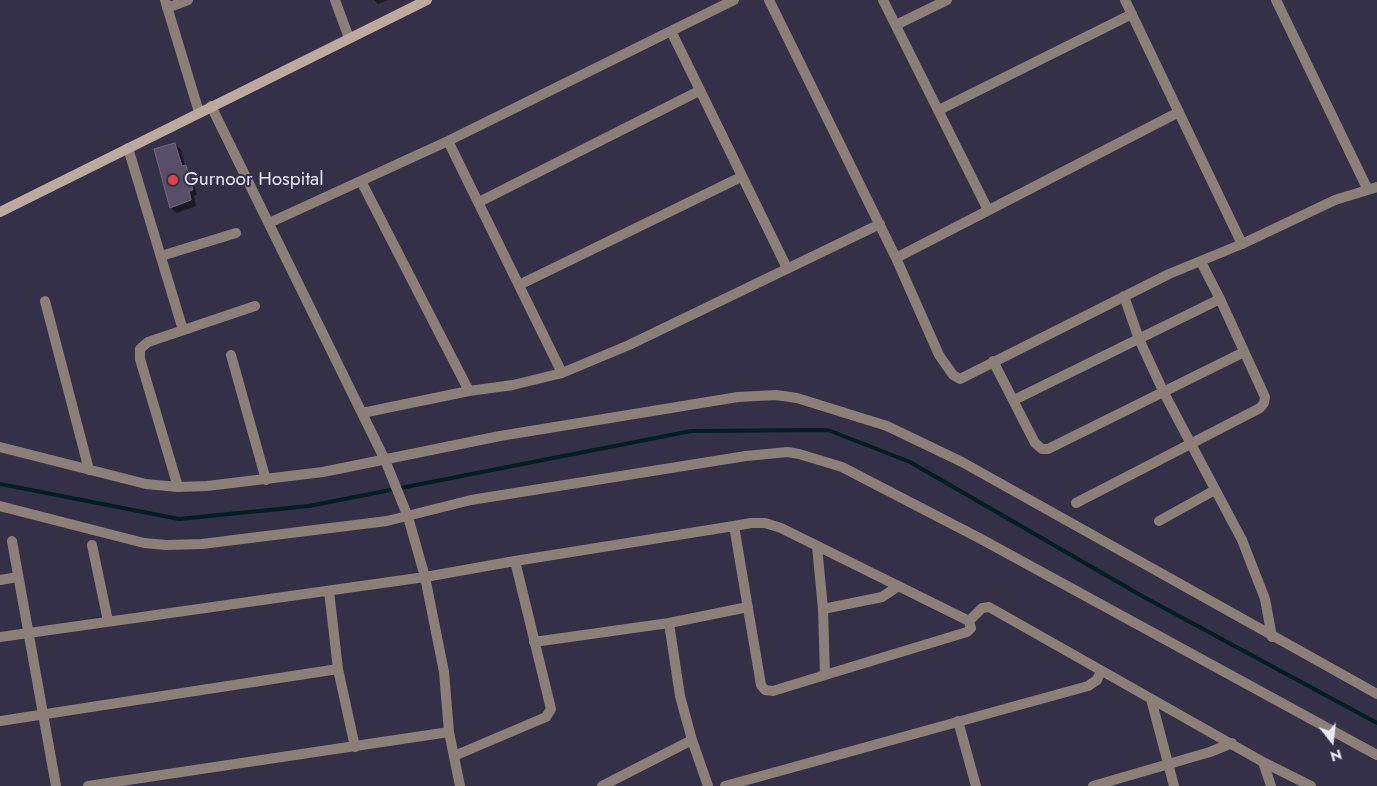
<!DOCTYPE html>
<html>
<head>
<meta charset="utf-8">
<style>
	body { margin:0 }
	#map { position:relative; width:1377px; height:786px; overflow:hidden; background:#343048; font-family:Jost,sans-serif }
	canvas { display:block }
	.north { position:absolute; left:1307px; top:716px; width:50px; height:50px; -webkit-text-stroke:4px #343048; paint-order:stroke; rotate:164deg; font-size:14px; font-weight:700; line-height:20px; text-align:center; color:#e8e7f6 }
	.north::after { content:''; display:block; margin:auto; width:18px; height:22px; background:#e8e7f6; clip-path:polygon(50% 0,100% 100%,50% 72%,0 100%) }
</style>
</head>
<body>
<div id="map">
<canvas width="1377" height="786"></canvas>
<div class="north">N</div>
</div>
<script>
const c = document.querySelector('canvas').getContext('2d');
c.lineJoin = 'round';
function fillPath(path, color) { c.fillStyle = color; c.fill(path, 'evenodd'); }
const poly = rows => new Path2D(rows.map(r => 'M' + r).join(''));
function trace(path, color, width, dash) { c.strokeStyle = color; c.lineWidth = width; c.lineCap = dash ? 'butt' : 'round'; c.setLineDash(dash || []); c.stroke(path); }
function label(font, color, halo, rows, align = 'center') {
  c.font = font + ' Jost,sans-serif'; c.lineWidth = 4; c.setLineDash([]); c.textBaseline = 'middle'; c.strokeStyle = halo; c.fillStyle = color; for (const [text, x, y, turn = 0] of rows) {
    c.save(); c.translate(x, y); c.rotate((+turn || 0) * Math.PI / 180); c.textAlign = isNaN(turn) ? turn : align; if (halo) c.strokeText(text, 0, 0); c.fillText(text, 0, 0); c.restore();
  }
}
fillPath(poly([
	[374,0,389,0,378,4],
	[175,144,181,150,185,166,191,172,197,195,194,196,196,206,177,213,171,208,155,150]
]), '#0007');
trace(poly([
	[0,484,179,519,309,506,691,431,828,430,910,462,1142,596,1377,723]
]), '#011e23', 4);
const building = poly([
	[175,143,182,166,186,165,193,190,189,191,191,200,170,208,154,149,175,143]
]);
fillPath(building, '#574f68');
trace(building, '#716982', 1);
trace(poly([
	[165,0,199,112],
	[335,0,349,38],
	[769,0,896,258,939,355,953,375,960,379,1169,274,1242,244,1335,200,1377,187],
	[883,0,988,210],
	[1125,0,1242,244],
	[1276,0,1368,190],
	[167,8,188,0],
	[896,25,947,0],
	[671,31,734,0],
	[211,106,385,460,408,517,425,577,444,672,449,732,460,786],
	[939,110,1132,14],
	[448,141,562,373],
	[128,148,183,330],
	[361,181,469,391],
	[479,202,699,91],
	[269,223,448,141,671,31,787,268],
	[161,256,236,233],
	[896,258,1179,112],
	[519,285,741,177],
	[1124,296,1139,339,1164,393,1242,540,1265,599,1272,637],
	[45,301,89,470],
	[231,355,266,480],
	[993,361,1035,443,1042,449,1048,449,1244,352],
	[1014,400,1220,299],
	[362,413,469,391,513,385,562,373,629,345,880,224],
	[0,447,146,484,178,487,207,486,323,472,500,436,738,397,776,395,797,398,887,426,962,462,1377,694],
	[178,487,140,359,140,349,148,342,255,306],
	[1076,503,1260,408,1264,403,1265,397,1220,299,1201,262],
	[0,506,144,543,166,545,202,544,387,521,471,500,746,456,788,452,799,454,842,467,981,539,1377,755],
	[1159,521,1215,490],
	[12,541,56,786],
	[92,545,108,621],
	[817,546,823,609,825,675],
	[0,580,18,577],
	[329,591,338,669,355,747],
	[823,609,882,597,897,587],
	[969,621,982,608,989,607,1263,762,1311,786],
	[669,623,680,696,692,740,708,786],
	[0,637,425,577,515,561,734,526,751,523,765,523,781,528,969,621,971,628,967,632,825,675,773,691,765,690,761,685,734,526],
	[534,642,669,623,748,607],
	[1151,699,1174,786],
	[0,721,338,669],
	[958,721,976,786],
	[454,756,546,717,551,709,515,561],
	[1263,762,1271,786],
	[88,786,449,732],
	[602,786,692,740],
	[725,786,1088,686,1097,680,1101,671],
	[1093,786,1210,752,1232,743]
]), '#8b7f78', 10);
trace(poly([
	[0,212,427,0]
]), '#bda99e', 10);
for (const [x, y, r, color] of [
	[173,180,6,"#e0444e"]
]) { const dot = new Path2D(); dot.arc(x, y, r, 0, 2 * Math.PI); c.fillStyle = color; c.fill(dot); trace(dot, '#343048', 2); }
label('19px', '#e8e7f6', '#343048', [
	["Gurnoor Hospital",184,180]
], 'left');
</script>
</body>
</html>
